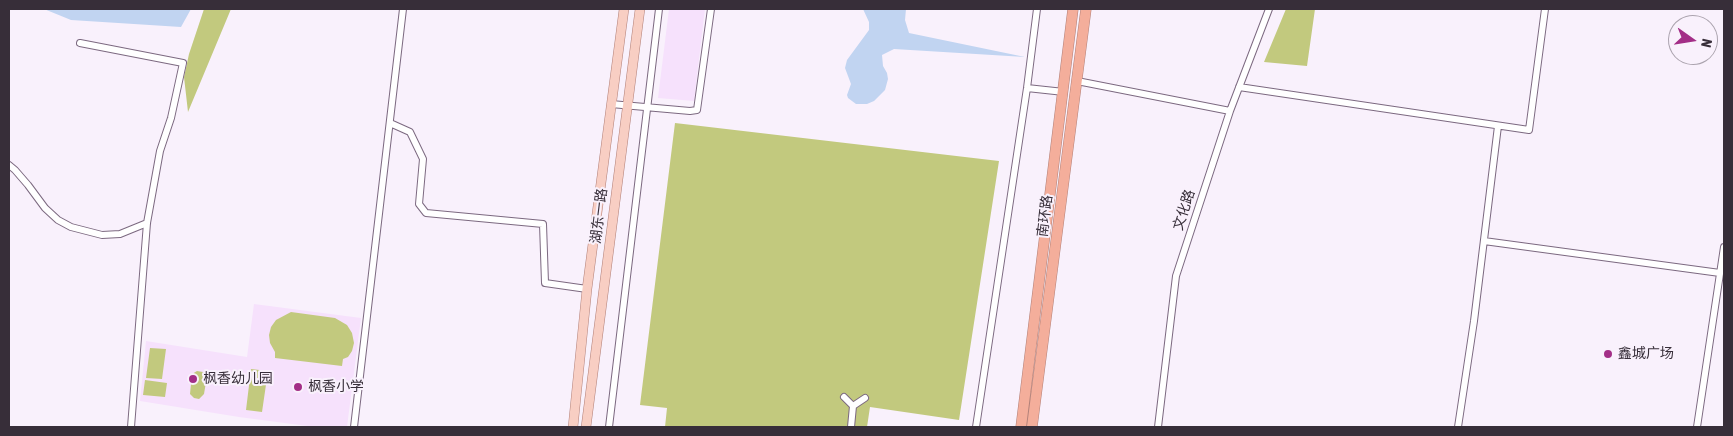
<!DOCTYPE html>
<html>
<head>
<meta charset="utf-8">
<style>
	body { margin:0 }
	#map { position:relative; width:1733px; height:436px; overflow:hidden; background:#f9f1fc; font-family:"Asap Condensed",sans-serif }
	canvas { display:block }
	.frame { position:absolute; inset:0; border:10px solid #372e39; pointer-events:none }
	.north { position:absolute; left:1668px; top:15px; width:50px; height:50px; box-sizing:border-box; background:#f9f1fc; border:1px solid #aba3ae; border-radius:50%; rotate:103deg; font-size:14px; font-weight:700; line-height:20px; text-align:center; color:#372e39 }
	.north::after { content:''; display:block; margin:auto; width:18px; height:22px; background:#a32e87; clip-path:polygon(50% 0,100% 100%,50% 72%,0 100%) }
</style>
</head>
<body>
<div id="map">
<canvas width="1733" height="436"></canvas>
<div class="frame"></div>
<div class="north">N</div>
</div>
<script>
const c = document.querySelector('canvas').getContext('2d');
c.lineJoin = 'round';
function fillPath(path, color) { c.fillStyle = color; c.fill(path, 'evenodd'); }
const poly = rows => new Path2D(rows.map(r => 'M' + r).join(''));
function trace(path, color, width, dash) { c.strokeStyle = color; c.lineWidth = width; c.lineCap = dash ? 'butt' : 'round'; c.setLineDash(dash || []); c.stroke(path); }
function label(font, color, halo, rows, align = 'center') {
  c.font = font + ' "Asap Condensed","Noto Sans SC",sans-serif'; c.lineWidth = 4; c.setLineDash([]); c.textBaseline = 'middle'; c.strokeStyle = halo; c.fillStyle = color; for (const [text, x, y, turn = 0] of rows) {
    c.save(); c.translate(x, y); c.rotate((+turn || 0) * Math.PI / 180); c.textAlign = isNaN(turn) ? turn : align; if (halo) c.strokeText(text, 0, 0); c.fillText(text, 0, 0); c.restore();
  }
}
fillPath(poly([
	[669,9,705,9,694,101,658,98],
	[254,304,361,318,347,427,315,427,239,417,140,401,146,341,247,357]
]), '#f6e1fc');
fillPath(poly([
	[204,9,231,9,188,112,184,77,189,54],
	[1286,9,1315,9,1307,66,1264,62],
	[675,123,999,161,959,420,870,407,867,427,665,427,667,408,640,405],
	[291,312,335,318,347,325,352,333,354,343,352,351,348,357,343,359,342,366,275,358,275,352,270,343,269,335,271,327,276,320],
	[150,348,166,349,162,379,146,378],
	[251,369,268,371,262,412,246,410],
	[197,371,203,372,207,376,204,394,199,399,194,398,190,394,192,374],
	[145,380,167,383,165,397,143,395]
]), '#c2c97e');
fillPath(poly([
	[44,9,191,9,181,27,71,20],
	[863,9,906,9,905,20,909,33,1025,57,894,49,882,55,883,66,887,73,888,79,885,90,874,101,867,104,856,104,848,98,847,95,851,84,845,68,847,60,869,30,869,22]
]), '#c1d4f1');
const minor = poly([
	[80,43,183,63,171,118,160,151,147,223,131,427],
	[1077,81,1230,111],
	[1239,87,1529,130,1545,9],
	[1027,88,1064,92],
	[611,104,690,111,697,110,711,9],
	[390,123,410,132,423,159,419,204,426,213,543,224,545,283,587,289],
	[9,165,15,170,28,185,45,208,58,220,71,227,102,235,120,234,147,223],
	[1484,241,1720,273],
	[844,397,853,406],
	[354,427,403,9],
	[609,427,659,9],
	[851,427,853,406,865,398],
	[976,427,1027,88,1037,9],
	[1158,427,1176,276,1230,111,1269,9],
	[1458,427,1474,321,1498,126],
	[1697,427,1724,247]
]);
const major = poly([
	[573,427,587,289,624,9],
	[586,427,640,9]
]);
const highway = poly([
	[1021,427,1073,9],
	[1032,427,1086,9]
]);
trace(minor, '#7c6980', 8);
trace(major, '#b28179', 10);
trace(highway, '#b28179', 11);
trace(minor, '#fff', 6);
trace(major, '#f8cec3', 9);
trace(highway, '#f4ae9b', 10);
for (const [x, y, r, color] of [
	[1608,354,5,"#a32e87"],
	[193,379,5,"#a32e87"],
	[298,387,5,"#a32e87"]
]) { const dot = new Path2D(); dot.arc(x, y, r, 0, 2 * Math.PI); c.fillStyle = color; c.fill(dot); trace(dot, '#f9f1fc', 2); }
label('14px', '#372e39', '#f9f1fc', [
	["文化路",1184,210,-72],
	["湖东一路",599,216,-83],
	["南环路",1045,216,-83]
]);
label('14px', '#372e39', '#f9f1fc', [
	["鑫城广场",1618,354],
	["枫香幼儿园",203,379],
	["枫香小学",308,387]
], 'left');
</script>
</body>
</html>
